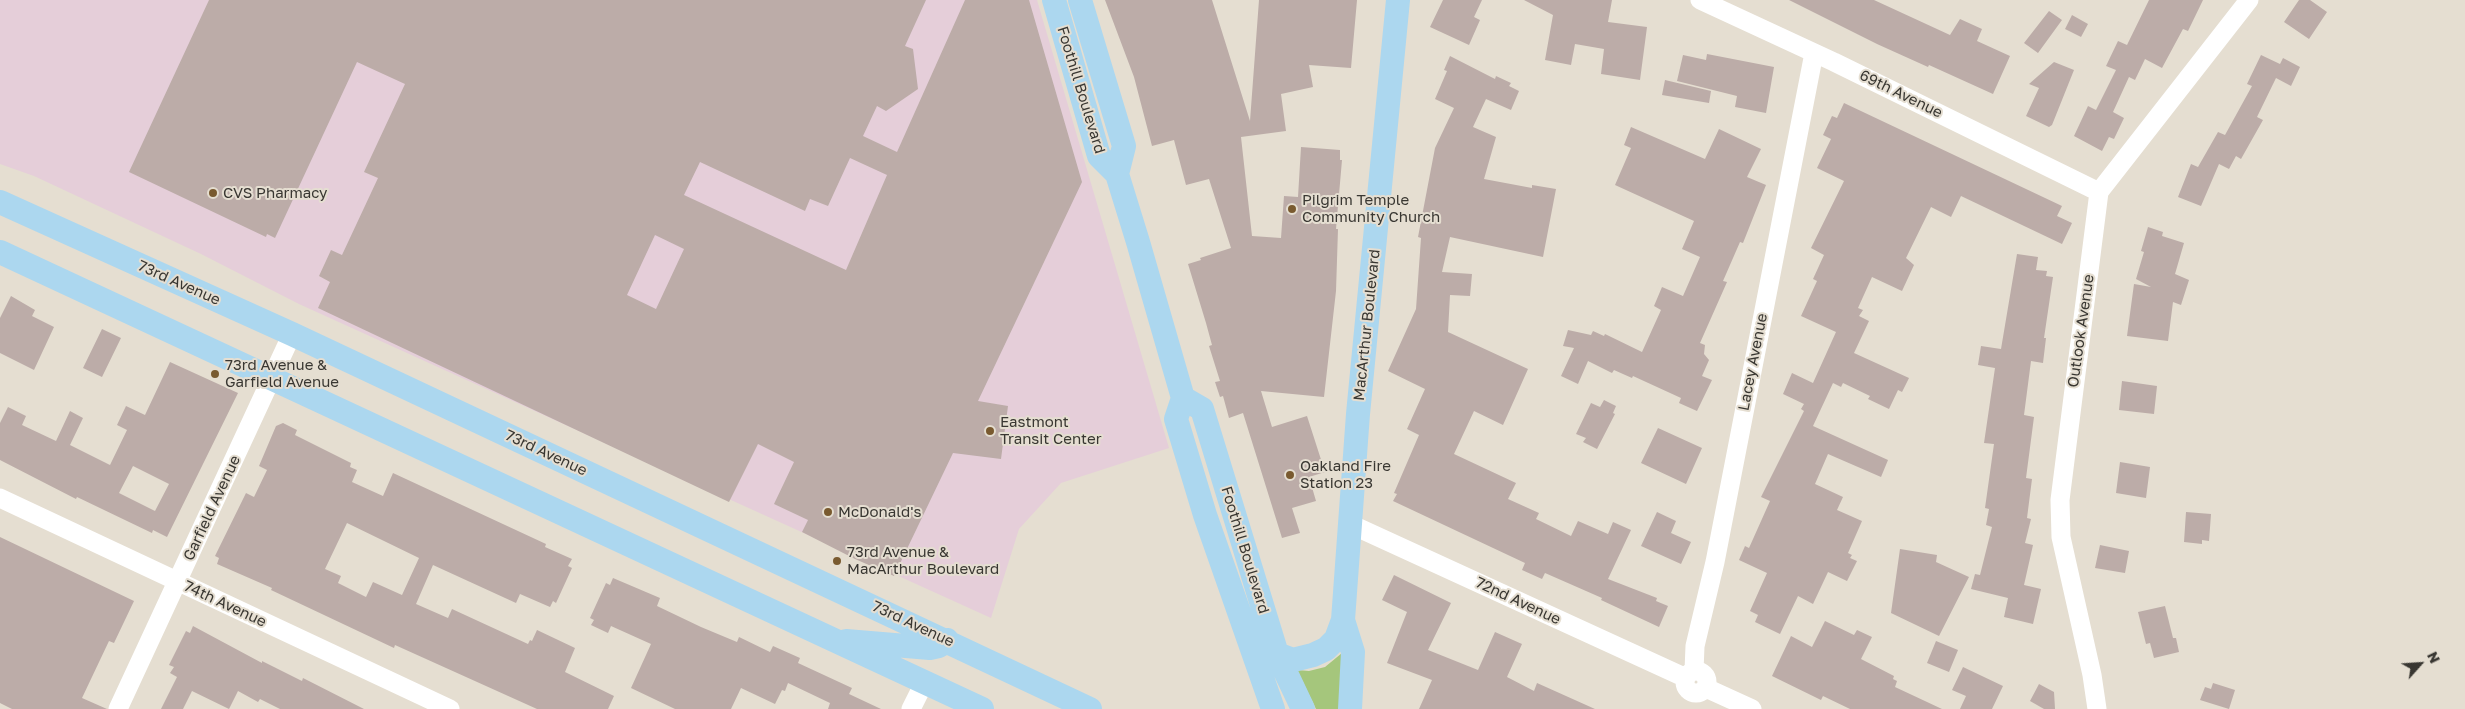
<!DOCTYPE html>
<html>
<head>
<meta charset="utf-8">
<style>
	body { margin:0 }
	#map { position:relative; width:2465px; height:709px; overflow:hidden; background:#e5ded1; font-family:"Golos Text",sans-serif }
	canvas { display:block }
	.north { position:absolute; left:2395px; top:639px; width:50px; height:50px; -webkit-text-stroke:4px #e5ded1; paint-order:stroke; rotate:64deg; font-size:14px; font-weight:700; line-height:20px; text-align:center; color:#393732 }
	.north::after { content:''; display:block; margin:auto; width:18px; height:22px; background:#393732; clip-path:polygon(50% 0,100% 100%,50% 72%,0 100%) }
</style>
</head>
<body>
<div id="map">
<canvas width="2465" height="709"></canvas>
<div class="north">N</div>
</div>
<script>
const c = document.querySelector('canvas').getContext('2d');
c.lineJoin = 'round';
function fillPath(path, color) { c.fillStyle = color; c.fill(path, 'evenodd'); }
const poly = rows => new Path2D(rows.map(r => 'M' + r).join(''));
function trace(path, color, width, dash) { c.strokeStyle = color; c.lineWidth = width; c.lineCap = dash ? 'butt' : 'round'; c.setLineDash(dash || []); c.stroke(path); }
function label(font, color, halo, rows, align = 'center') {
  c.font = font + ' "Golos Text",sans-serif'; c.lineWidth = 4; c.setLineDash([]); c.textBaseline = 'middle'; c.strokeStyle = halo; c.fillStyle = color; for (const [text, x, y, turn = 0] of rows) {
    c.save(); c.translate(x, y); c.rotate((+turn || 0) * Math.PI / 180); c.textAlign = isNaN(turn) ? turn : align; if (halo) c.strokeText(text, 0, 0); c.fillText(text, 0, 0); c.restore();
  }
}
fillPath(poly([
	[0,0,1037,0,1169,448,1061,483,1019,529,991,618,299,304,201,254,34,176,0,164]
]), '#e5ced9');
fillPath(poly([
	[1342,653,1340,709,1316,709,1297,670,1309,671,1325,667]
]), '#a5c67c');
fillPath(poly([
	[209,0,926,0,905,46,913,49,918,89,886,111,877,106,863,136,897,152,965,0,1029,0,1082,182,978,401,1008,406,1001,459,953,453,894,576,855,559,802,532,808,520,774,504,794,462,758,444,729,502,318,308,330,282,319,276,331,250,342,255,378,178,364,172,405,84,357,62,275,238,267,234,266,237,129,172],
	[850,158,887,175,846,270,684,195,700,162,805,211,810,199,828,206],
	[655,235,684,249,656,309,627,295],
	[1105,0,1212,0,1250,121,1259,0,1357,0,1351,68,1309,65,1313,87,1281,94,1286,131,1241,137,1252,236,1281,238,1284,196,1298,197,1301,147,1340,150,1340,160,1342,160,1336,229,1338,229,1336,291,1324,397,1261,391,1272,427,1307,416,1325,472,1309,477,1316,501,1292,508,1300,533,1282,538,1243,413,1229,418,1223,396,1220,397,1215,382,1220,381,1209,346,1212,345,1206,323,1188,264,1201,260,1200,258,1231,248,1209,179,1186,185,1174,140,1152,146,1134,77],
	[1443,0,1482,0,1474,17,1480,20,1469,45,1430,27],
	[1524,0,1612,0,1608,22,1647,27,1640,80,1601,74,1604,49,1575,44,1571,65,1545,60,1553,15],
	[1789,0,1874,0,1950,35,1960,19,1982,29,1977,41,2010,56,1993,94,1929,65,1928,67,1877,44],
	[2149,0,2203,0,2188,31,2183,29,2162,68,2145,59,2135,80,2129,77,2113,112,2124,118,2114,139,2109,137,2102,151,2074,136,2088,106,2096,110,2116,70,2106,66,2118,41,2127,45],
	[2299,0,2310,0,2327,12,2309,39,2284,22],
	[2049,11,2062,20,2038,53,2024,43],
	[2072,15,2088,24,2081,37,2065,29],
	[1707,54,1774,67,1766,113,1735,107,1737,96,1677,81,1683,55,1706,60],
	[2261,55,2280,64,2283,58,2300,67,2291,86,2276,78,2257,117,2263,120,2241,159,2236,156,2229,169,2219,164,2201,206,2178,197,2191,164,2198,167,2218,132,2225,135,2252,86,2247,84],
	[1450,56,1495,79,1496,76,1511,83,1509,86,1519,91,1511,110,1486,99,1473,127,1496,137,1484,179,1532,188,1532,185,1556,189,1543,257,1450,237,1442,272,1472,274,1470,296,1450,295,1448,332,1528,369,1503,425,1474,411,1454,454,1516,483,1508,499,1539,513,1536,519,1571,536,1578,521,1608,534,1613,522,1631,530,1608,579,1657,598,1656,601,1668,606,1659,627,1601,600,1602,598,1545,573,1542,579,1522,570,1525,563,1393,501,1397,494,1394,493,1419,435,1407,429,1425,389,1388,371,1416,309,1421,238,1418,237,1435,148,1454,108,1435,99,1447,71,1444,70],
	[2054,62,2074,70,2052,125,2049,127,2026,116,2039,88,2029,84],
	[1665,80,1711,91,1709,103,1662,95],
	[1844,103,2062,206,2057,216,2072,223,2062,244,1961,196,1951,217,1931,207,1906,258,1914,265,1902,291,1872,277,1858,308,1863,310,1859,316,1869,321,1854,353,1909,378,1902,392,1898,390,1889,409,1868,399,1870,396,1843,383,1841,387,1833,383,1813,426,1888,460,1881,477,1828,454,1815,484,1843,497,1837,510,1862,521,1848,553,1852,555,1850,558,1857,561,1847,581,1828,572,1813,604,1798,596,1780,634,1755,622,1758,615,1750,611,1767,573,1739,560,1745,546,1749,548,1770,501,1761,497,1804,411,1801,409,1804,404,1783,394,1792,373,1813,383,1836,332,1801,316,1817,281,1813,279,1824,255,1811,248,1844,181,1817,168,1831,139,1823,135,1832,116,1837,118],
	[1631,127,1705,159,1719,129,1761,149,1747,177,1766,185,1743,243,1740,242,1723,281,1727,282,1700,343,1705,345,1704,354,1709,360,1702,376,1712,380,1697,411,1679,403,1681,398,1633,376,1632,378,1614,370,1612,373,1588,361,1578,384,1561,376,1574,348,1563,346,1568,330,1591,335,1593,331,1604,336,1605,334,1642,352,1661,310,1654,306,1662,287,1683,296,1700,257,1682,249,1694,221,1615,185,1631,148,1624,145],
	[2148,227,2163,232,2162,236,2184,243,2175,274,2189,280,2181,305,2173,302,2168,341,2127,336,2134,284,2151,287,2136,279,2144,252,2141,251],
	[2017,254,2038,257,2036,270,2047,271,2046,276,2053,277,2044,338,2046,338,2043,363,2031,361,2024,415,2034,417,2026,478,2032,479,2027,518,2031,519,2025,543,2033,545,2024,585,2041,589,2033,624,2004,617,2008,598,1971,589,1975,574,1980,575,1992,527,1986,525,1989,509,1985,508,1994,444,1984,443,1995,368,1978,365,1981,346,2001,349],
	[11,296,35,310,32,316,54,327,34,370,0,353,0,318],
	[102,329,121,338,102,377,83,368],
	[170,362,238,393,167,537,153,530,152,533,77,497,76,499,0,460,0,423,8,407,26,416,22,425,56,441,70,411,83,418,70,445,110,465,127,430,117,425,126,406,145,415],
	[133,466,169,484,155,511,119,493],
	[2122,381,2157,386,2154,414,2119,410],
	[1604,400,1616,406,1613,413,1615,414,1597,449,1583,442,1586,438,1576,434,1591,403,1600,407],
	[283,423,297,430,295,435,351,463,350,467,357,470,352,482,383,496,393,473,546,544,545,547,572,559,568,566,572,568,556,603,553,601,550,607,520,594,516,603,433,565,416,604,448,618,452,609,528,644,530,640,532,641,537,630,575,648,565,672,614,696,608,709,537,709,395,645,394,648,271,590,272,588,217,564,219,558,215,556,246,493,254,497,267,470,259,466,276,426],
	[347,523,419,558,402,595,373,582,366,597,338,583,341,576,325,569],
	[1658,428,1702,448,1686,484,1641,463],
	[2120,462,2150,467,2146,498,2116,493],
	[1657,512,1676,521,1671,533,1691,542,1681,564,1641,546],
	[2186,512,2211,514,2209,541,2202,540,2202,544,2184,542],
	[0,537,134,601,114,643,109,641,82,698,107,709,12,709,0,703],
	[2100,545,2129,551,2125,573,2095,568],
	[1900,549,1937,555,1936,562,1969,577,1939,636,1891,613],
	[1394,575,1451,603,1428,650,1478,670,1495,632,1522,644,1507,677,1534,691,1537,683,1595,709,1419,709,1432,680,1387,663,1407,612,1382,600],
	[613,578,660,598,657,606,701,627,737,642,739,637,770,652,773,646,800,658,798,663,852,688,849,694,881,709,828,709,830,703,788,683,785,691,782,690,775,704,741,688,731,709,675,709,631,688,651,644,611,626,608,633,591,625,594,620,590,618,606,583,610,585],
	[2165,606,2173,638,2176,638,2179,652,2154,658,2150,643,2146,644,2138,612],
	[1825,621,1854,635,1857,630,1872,637,1861,659,1894,676,1893,679,1897,681,1895,687,1942,709,1850,709,1823,696,1821,700,1772,676,1791,636,1812,647],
	[193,626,262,663,262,661,302,681,303,678,364,709,280,709,260,699,258,702,238,691,229,709,192,691,183,709,161,709,177,677,170,673,174,667,169,665,186,631,190,633],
	[1936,641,1958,650,1949,672,1927,663],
	[1963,667,2003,686,1992,709,1960,709,1966,696,1952,690],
	[2213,683,2235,690,2229,709,2200,700,2205,687,2211,689],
	[2039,684,2054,692,2055,709,2044,709,2030,701]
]), '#bcaca8');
trace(poly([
	[1700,0,1834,62,2099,192],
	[0,498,450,709],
	[1350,524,1686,678],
	[1694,671,1695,646,1715,562,1814,53],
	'1685 682a11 11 0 1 1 22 0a11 11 0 1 1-22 0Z',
	[1706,688,1752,709],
	[118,709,292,334],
	[911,709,924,683],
	[2097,709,2092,675,2061,537,2060,500,2099,192,2249,0]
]), '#fff', 19);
trace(poly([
	[1054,0,1099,156,1117,174,1138,242,1183,398,1176,419,1205,515,1273,709],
	[1080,0,1124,146,1117,174],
	[0,202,292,334,1090,709],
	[0,252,982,709],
	[1183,398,1202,409,1277,654,1303,709],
	[1343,620,1353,652,1350,709],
	[846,641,930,648,939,646,947,640],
	[1277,654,1293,660,1313,655,1326,649,1336,639,1343,620,1358,414,1398,0]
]), '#acd7ef', 24);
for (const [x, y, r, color] of [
	[213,193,5,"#795a2f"],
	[1292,209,5,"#795a2f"],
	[215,374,5,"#795a2f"],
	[990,431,5,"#795a2f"],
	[1290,475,5,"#795a2f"],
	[828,512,5,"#795a2f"],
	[837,561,5,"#795a2f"]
]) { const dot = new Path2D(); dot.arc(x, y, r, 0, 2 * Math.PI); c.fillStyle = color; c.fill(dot); trace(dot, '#e5ded1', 2); }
label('15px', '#393732', '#e5ded1', [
	["Foothill Boulevard",1081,90,73],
	["69th Avenue",1901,94,26],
	["73rd Avenue",179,283,24],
	["MacArthur Boulevard",1367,325,-84],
	["Outlook Avenue",2081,331,-82],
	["Lacey Avenue",1753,362,-79],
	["73rd Avenue",546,453,25],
	["Garfield Avenue",212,508,-65],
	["Foothill Boulevard",1245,550,73],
	["72nd Avenue",1518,601,25],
	["74th Avenue",225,604,25],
	["73rd Avenue",913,624,25]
]);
label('15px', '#393732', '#e5ded1', [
	["CVS Pharmacy",223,193],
	["Pilgrim Temple",1302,200],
	["Community Church",1302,217],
	["73rd Avenue &",225,365],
	["Garfield Avenue",225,382],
	["Eastmont",1000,422],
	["Transit Center",1000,439],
	["Oakland Fire",1300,466],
	["Station 23",1300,483],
	["McDonald's",838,512],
	["73rd Avenue &",847,552],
	["MacArthur Boulevard",847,569]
], 'left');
</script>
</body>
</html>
